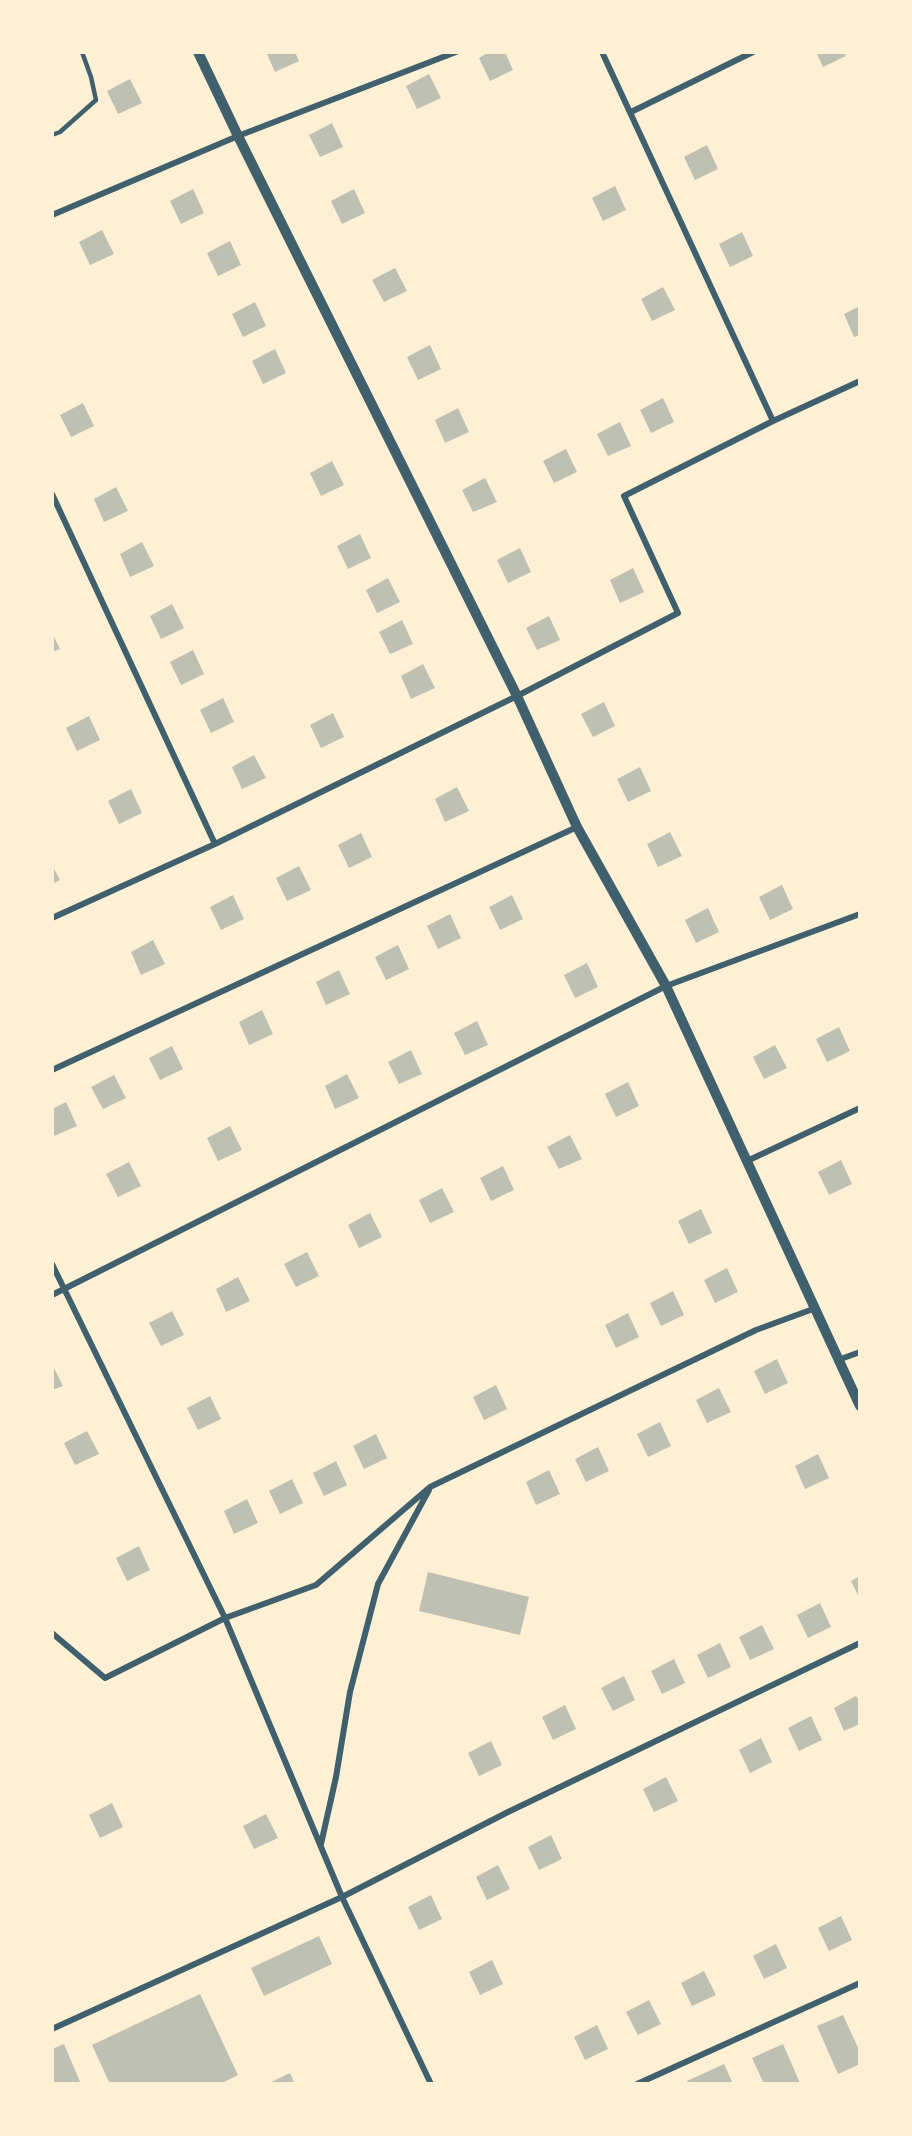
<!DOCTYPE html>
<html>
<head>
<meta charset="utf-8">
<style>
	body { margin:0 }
	#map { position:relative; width:912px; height:2136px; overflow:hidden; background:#fdf0d5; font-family:"DejaVu Sans",sans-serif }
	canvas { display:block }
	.frame { position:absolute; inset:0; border:54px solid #fdf0d5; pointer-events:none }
</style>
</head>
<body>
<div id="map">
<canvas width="912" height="2136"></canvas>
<div class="frame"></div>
</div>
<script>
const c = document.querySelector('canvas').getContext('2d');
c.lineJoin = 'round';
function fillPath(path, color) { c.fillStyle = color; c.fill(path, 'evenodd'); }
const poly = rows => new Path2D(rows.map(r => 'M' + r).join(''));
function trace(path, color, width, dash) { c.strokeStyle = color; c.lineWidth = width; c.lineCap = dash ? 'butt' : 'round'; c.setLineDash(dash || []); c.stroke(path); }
fillPath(poly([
	[266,52,295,52,299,61,275,72],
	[489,52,505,52,513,70,490,81,479,58],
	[816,52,844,52,846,56,823,67],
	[429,74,441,98,417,109,406,86],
	[130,79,142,103,118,114,107,91],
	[332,123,343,147,320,157,309,135],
	[707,145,718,169,695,180,684,157],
	[615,186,626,210,603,221,592,198],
	[193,189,204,213,181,224,170,201],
	[354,189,365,213,342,224,331,201],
	[102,230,114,254,90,265,79,242],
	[742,232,753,256,730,267,719,244],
	[230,241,241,265,218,276,207,253],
	[395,268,407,291,384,302,372,280],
	[663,287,675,310,652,321,641,299],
	[255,302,266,326,243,337,232,314],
	[860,306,860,335,854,337,844,314],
	[430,345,441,369,418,380,407,357],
	[275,349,286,373,263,384,252,361],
	[663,398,674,422,651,433,640,410],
	[83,403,94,426,71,437,60,415],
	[458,408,469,432,445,443,435,420],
	[620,422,631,446,608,456,597,434],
	[566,449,577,472,554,483,543,461],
	[332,461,344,485,321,496,310,473],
	[485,478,497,502,473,512,462,490],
	[116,487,128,511,104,522,94,499],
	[360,534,371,558,348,569,337,546],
	[142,542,154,566,130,577,120,554],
	[520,548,531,572,508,583,497,560],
	[633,568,644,592,620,603,610,580],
	[388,578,400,602,377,613,366,590],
	[172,604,184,628,161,639,150,616],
	[549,616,560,640,537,650,526,628],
	[402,620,413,644,390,654,379,632],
	[52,633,60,649,52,652],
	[193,650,204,674,181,685,170,662],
	[423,664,435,688,411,699,401,676],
	[223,698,234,722,211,733,200,710],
	[604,702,615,726,593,737,581,714],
	[333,713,344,737,321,748,310,725],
	[89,716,100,740,77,751,66,728],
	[254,755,266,778,242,789,232,767],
	[640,767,651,791,628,802,617,779],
	[457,787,469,811,445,822,435,799],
	[131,789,142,813,119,824,108,801],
	[670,832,682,856,658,867,647,844],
	[361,833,372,857,349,868,338,845],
	[52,865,60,880,52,884],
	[299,866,311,890,287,901,276,878],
	[782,885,793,909,770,920,759,897],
	[233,895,244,919,221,930,210,907],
	[512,895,523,919,500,930,489,907],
	[708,908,719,932,696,943,685,920],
	[450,914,461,938,438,949,427,926],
	[153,940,165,964,141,975,131,952],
	[398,945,409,969,386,980,375,957],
	[587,963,598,987,575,998,564,975],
	[339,970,350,994,326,1005,316,982],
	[262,1010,273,1034,249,1045,239,1022],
	[477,1021,488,1045,465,1055,454,1033],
	[839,1027,850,1051,827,1062,816,1039],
	[775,1045,787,1068,764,1079,753,1057],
	[172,1046,183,1069,160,1080,149,1058],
	[411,1050,422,1074,399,1084,388,1062],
	[347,1074,359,1098,335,1109,325,1086],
	[114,1075,126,1098,103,1109,91,1087],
	[628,1082,639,1106,616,1117,605,1094],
	[66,1102,77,1126,54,1136,52,1133,52,1109],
	[230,1126,242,1150,218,1161,207,1138],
	[570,1135,582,1159,559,1169,547,1147],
	[841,1160,852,1184,829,1195,818,1172],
	[129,1162,141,1186,118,1197,106,1174],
	[503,1166,514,1190,491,1201,480,1178],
	[442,1188,454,1212,430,1223,419,1200],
	[701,1209,712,1233,689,1244,678,1221],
	[370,1213,382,1237,359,1248,348,1225],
	[307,1252,319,1276,296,1287,284,1264],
	[727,1268,738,1292,715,1303,704,1280],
	[238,1277,250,1301,226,1312,216,1289],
	[673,1291,684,1315,661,1326,650,1303],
	[172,1311,184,1335,161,1346,149,1323],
	[628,1313,639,1337,616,1348,605,1325],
	[777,1359,788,1383,765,1394,754,1371],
	[52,1364,63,1386,52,1390],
	[496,1385,507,1409,484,1420,473,1397],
	[719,1388,731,1412,707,1423,696,1400],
	[210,1396,221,1419,198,1430,187,1408],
	[660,1422,671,1446,648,1457,637,1434],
	[87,1431,99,1454,75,1465,64,1443],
	[376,1434,387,1458,364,1469,353,1446],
	[598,1447,609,1471,586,1482,575,1459],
	[818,1454,829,1478,805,1489,795,1466],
	[336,1461,347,1485,324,1496,313,1473],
	[549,1470,560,1494,536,1505,526,1482],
	[292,1479,303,1503,280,1514,269,1491],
	[247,1499,258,1523,234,1534,224,1511],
	[139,1546,150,1570,127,1581,116,1558],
	[428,1572,529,1597,520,1635,419,1611],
	[860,1576,860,1599,851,1581],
	[820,1603,831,1627,808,1638,797,1615],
	[762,1625,774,1649,750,1660,739,1637],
	[720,1643,731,1667,708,1678,697,1655],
	[674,1659,685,1683,662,1694,651,1671],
	[624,1676,635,1700,613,1711,601,1688],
	[856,1696,860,1702,860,1724,844,1731,834,1708],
	[565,1705,576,1729,553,1740,542,1717],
	[811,1716,822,1740,799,1751,788,1728],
	[761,1738,772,1762,750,1773,739,1750],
	[491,1741,502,1765,479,1776,468,1753],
	[666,1777,678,1801,654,1812,643,1789],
	[112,1803,123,1827,100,1838,89,1815],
	[266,1814,278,1838,254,1849,243,1826],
	[551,1835,562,1859,539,1870,528,1847],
	[498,1865,510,1889,487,1900,476,1877],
	[431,1895,442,1919,419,1930,408,1907],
	[841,1916,852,1940,829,1951,818,1928],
	[319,1936,332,1964,264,1996,251,1968],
	[776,1944,787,1968,764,1979,753,1956],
	[492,1960,503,1984,480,1995,469,1972],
	[704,1971,716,1995,692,2006,681,1983],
	[200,1994,238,2075,220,2084,110,2084,92,2045],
	[649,2000,661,2024,638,2035,626,2012],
	[843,2015,860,2052,860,2064,838,2074,817,2026],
	[597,2025,608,2049,585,2060,574,2037],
	[64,2044,81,2084,52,2084,52,2049],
	[783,2044,800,2083,764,2084,752,2058],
	[724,2064,733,2084,688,2084,687,2081],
	[290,2073,295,2084,267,2084]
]), '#bec0b2');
trace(poly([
	[52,135,60,132,96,100,91,77,82,52]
]), '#3f606c', 4.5);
trace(poly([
	[602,52,773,421],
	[631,112,753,52],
	[52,215,238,136,456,52],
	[52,494,215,844],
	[52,918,215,844,517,696,678,613,624,496,773,421,860,381],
	[52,1070,577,827],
	[747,1161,860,1108],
	[52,1264,225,1618,342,1897,431,2084],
	[52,1295,666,986,860,914],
	[838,1360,860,1352],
	[52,1633,105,1678,225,1618,316,1585,430,1487,756,1330,813,1309],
	[321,1844,336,1777,350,1692,378,1584,429,1490],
	[52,2029,342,1897,508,1812,860,1643],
	[637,2084,860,1983]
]), '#3f606c', 6);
trace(poly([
	[198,52,238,136,517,696,577,827,666,986,860,1406]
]), '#3f606c', 10);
</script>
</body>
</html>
